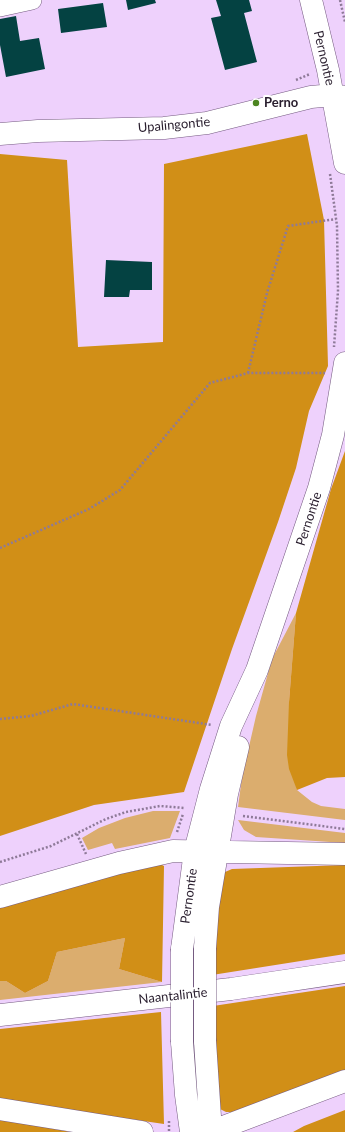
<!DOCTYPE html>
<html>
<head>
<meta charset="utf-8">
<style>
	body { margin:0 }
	canvas { display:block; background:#eed1fc }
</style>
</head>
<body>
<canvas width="345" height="1132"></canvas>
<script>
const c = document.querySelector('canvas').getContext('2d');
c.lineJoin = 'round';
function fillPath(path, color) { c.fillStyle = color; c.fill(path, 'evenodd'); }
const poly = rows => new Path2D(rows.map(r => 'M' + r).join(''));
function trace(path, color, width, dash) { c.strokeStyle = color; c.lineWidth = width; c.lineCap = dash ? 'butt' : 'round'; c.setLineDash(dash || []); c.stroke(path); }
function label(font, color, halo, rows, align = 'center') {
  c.font = font + ' Lato,sans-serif'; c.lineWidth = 4; c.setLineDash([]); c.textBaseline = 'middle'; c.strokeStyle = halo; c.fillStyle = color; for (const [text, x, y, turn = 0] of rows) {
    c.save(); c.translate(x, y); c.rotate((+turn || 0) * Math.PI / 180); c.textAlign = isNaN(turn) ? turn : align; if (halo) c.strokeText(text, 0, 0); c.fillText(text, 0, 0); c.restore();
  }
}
fillPath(poly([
	[296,613,289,702,289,719,297,790,312,802,321,806,345,809,345,820,238,807,242,777,256,716,272,659],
	[153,811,180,811,170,838,115,849,112,843,88,850,82,838,99,828,125,818],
	[238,820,345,833,345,843,256,837,244,830],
	[125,938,119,969,162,982,0,1000,0,981,6,981,25,993,48,981,57,952]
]), '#dbad6e');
fillPath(poly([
	[307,134,324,220,328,366,309,411,296,468,278,522,232,649,184,792,94,805,0,836,0,154,67,160,78,347,163,342,164,164],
	[345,451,345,777,327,778,297,790,289,769,287,755,289,702,296,613,331,489],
	[160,864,164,866,162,982,119,969,125,938,57,952,48,981,25,993,6,981,0,981,0,904],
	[345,865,345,954,212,975,216,916,223,874,225,872,232,869],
	[345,986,345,1072,234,1112,226,1112,218,1108,213,1006],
	[161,1012,164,1124,0,1100,0,1029],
	[345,1110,345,1132,293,1132,304,1126],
	[0,1119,16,1122,71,1132,0,1132]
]), '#d18f17');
fillPath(poly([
	[126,0,155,0,156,3,128,10],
	[216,0,249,0,252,11,244,13,257,62,225,70,211,18,221,16],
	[103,3,107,27,61,33,58,9],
	[16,16,20,41,39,38,45,69,6,77,0,45,0,19],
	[106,260,152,262,152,290,130,290,129,297,104,297]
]), '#044242');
const street = poly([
	[0,7,32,0]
]);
const secondary = poly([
	[311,0,328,70,345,163],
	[0,134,38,131,164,128,207,123,311,97,333,95,345,97],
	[0,897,119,863,173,851,345,854],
	[205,948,208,907,227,794,238,747],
	[182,949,195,851,211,789,231,726,257,670,319,488,333,435,345,363],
	[0,1015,231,989,345,972],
	[205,1041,211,1132],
	[182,1042,186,1095,191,1132],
	[0,1109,142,1132],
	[210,1132,345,1081]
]);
trace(street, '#755b81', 20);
trace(secondary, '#755b81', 23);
trace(poly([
	[340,0,345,22],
	[296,80,310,74],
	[330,174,337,226,338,291,334,347],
	[248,373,267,293,288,226,336,219],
	[0,548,89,509,120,490,210,383,248,373,325,373],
	[0,719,31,716,73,704,212,725],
	[243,816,345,829],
	[177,832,183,814],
	[77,834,86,854],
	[0,862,51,846,106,819,126,812,160,806,185,808],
	[169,1121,169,1132]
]), '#8e7a98', 2.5, [2, 2]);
trace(street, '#fff', 19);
trace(secondary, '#fff', 22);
const secondaryBridge = poly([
	[205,948,205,1041],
	[182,949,182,1042]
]);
trace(secondaryBridge, '#755b81', 23, []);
trace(secondaryBridge, '#fff', 22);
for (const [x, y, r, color] of [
	[256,103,4,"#4c8520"]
]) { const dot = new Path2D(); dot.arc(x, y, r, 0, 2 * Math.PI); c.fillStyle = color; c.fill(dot); trace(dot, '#fff', 1.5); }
label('13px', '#281d2d', '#fff', [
	["Pernontie",324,58,77],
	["Upalingontie",174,125,-5],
	["Pernontie",309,519,-72],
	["Pernontie",189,896,-82],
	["Naantalintie",173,996,-6]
]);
label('bold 13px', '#281d2d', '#fff', [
	["Perno",264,103]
], 'left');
</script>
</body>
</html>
